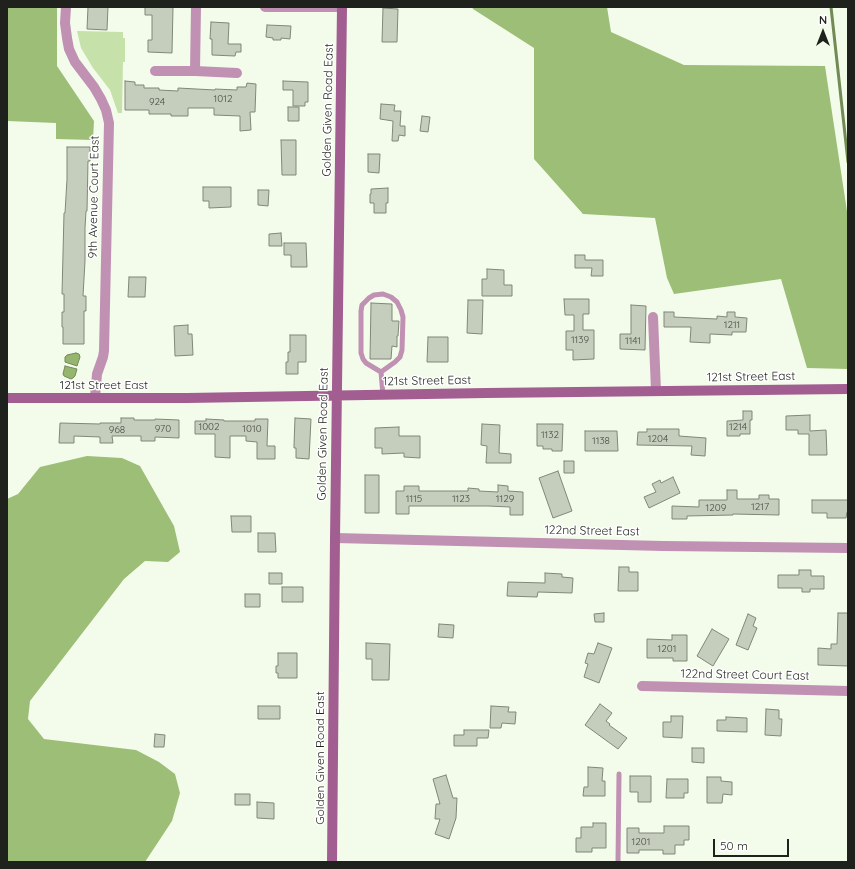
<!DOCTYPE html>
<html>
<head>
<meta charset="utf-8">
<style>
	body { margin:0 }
	#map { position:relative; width:855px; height:869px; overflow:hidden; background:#f3fceb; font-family:Quicksand,sans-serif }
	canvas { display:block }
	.frame { position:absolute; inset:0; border:8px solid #1f221c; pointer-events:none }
	.north { position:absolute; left:803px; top:12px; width:40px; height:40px; -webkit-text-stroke:3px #fff; paint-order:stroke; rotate:0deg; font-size:11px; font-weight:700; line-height:16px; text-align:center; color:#1f221c }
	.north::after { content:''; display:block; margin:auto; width:14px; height:18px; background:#1f221c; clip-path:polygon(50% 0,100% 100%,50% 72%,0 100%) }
	.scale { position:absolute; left:713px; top:839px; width:76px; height:18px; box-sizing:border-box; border:2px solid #1f221c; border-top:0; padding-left:5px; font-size:12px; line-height:14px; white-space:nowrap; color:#1f221c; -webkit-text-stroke:3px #fff; paint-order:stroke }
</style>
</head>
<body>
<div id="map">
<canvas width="855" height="869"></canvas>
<div class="frame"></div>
<div class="north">N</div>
<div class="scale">50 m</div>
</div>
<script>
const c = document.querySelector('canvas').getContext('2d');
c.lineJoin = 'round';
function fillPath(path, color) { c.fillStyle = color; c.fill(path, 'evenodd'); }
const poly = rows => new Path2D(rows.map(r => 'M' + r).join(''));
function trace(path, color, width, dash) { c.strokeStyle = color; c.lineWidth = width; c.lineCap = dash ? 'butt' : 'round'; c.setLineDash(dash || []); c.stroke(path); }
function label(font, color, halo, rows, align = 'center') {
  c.font = font + ' Quicksand,sans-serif'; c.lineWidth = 3; c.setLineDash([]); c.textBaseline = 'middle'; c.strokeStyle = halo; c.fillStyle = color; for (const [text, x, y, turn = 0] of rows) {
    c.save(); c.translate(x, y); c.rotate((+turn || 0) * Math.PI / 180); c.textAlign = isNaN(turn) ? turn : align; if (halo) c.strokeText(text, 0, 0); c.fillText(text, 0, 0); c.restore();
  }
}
fillPath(poly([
	[77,31,123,32,123,38,125,38,125,62,123,62,122,113,118,113,110,90,93,68,81,48]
]), '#c6e1a9');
fillPath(poly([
	[7,7,57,7,57,66,94,121,93,140,56,139,56,123,7,121],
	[472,7,607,7,611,32,684,65,825,66,848,218,848,369,807,368,781,279,674,294,667,278,655,218,583,214,534,159,534,48,473,9],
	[87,456,122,458,140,466,174,526,180,552,168,562,145,561,124,579,30,701,28,719,44,739,136,750,159,762,175,774,180,793,172,821,145,862,7,862,7,499,18,494,40,467]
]), '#9dbe77');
const water = poly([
	[76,353,79,354,80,357,77,366,65,362,65,357,67,355,76,353],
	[65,366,77,369,75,376,73,378,71,379,64,376,63,374,65,366]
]);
fillPath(water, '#96b66f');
trace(water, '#728a56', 1);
trace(poly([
	[831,7,848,162]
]), '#728a56', 3);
const building = poly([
	[88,7,108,7,107,30,87,29,88,7],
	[145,7,173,7,172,53,148,52,148,40,152,40,152,15,145,15,145,7],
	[383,8,398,9,397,42,382,42,383,8],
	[211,22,229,23,228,44,241,44,241,52,236,52,235,56,212,55,212,39,210,39,211,22],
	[267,25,291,26,290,39,281,38,281,40,273,40,273,38,266,37,267,25],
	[125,81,135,82,135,85,144,85,144,88,159,88,159,90,178,91,178,88,215,90,215,89,237,90,237,87,246,87,247,83,256,84,255,112,250,112,251,130,240,131,240,116,214,115,214,108,188,108,188,116,171,116,171,114,149,114,149,110,125,110,125,81],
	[283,81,308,82,308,102,305,102,305,106,293,106,293,90,283,90,283,81],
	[381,104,395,105,394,111,401,111,400,126,405,126,405,136,399,135,398,141,392,141,393,121,380,119,381,104],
	[288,107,299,107,299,121,288,121,288,107],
	[422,116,430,117,428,132,420,131,422,116],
	[281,140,296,140,296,175,282,175,281,140],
	[67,147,90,147,90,161,88,161,87,211,86,211,85,228,85,261,83,296,86,296,86,311,84,311,84,344,63,344,63,327,62,327,62,312,64,312,64,294,62,294,64,213,65,213,67,179,67,147],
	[368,154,380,154,379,173,368,172,368,154],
	[203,187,231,187,231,207,209,208,209,201,203,201,203,187],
	[388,188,388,203,386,203,386,213,374,213,374,203,370,203,370,194,371,194,371,189,388,188],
	[258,190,269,190,268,206,258,205,258,190],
	[281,233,282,246,269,246,269,234,281,233],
	[284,243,306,243,307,267,291,267,291,255,284,255,284,243],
	[575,255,585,255,585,260,603,260,603,276,591,276,592,268,575,268,575,255],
	[487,269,504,270,504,285,512,285,512,296,482,296,482,279,487,279,487,269],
	[129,277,146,277,145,297,128,297,129,277],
	[564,299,589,299,589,314,583,314,583,330,594,330,594,359,573,360,573,350,566,350,566,331,574,331,574,315,565,315,564,299],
	[468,300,483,300,482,334,467,333,468,300],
	[371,303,392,304,392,321,399,321,398,336,397,336,397,347,392,346,391,359,370,359,371,303],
	[631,305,646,306,645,350,620,349,620,334,631,334,631,305],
	[664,312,674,312,674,317,717,319,717,316,727,317,727,312,735,312,735,317,747,318,746,332,732,332,732,335,710,334,710,343,690,342,691,327,664,327,664,312],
	[188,325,188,334,192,334,193,355,175,356,174,326,188,325],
	[290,335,306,335,306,362,298,362,298,374,286,374,286,362,288,362,288,352,290,352,290,335],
	[428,337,448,337,448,362,427,362,428,337],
	[743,411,752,411,752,420,750,420,750,434,740,434,740,436,727,436,727,421,743,420,743,411],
	[810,415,810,431,826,430,827,455,809,455,809,434,798,434,798,430,786,430,786,416,810,415],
	[121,418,134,418,134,420,155,420,155,419,179,420,179,438,155,437,155,441,141,441,141,436,112,436,113,443,100,443,100,437,74,436,74,443,59,443,60,423,100,424,100,423,121,423,121,418],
	[295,418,311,419,309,459,296,458,296,448,294,448,294,445,295,418],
	[206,419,224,420,224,421,255,421,255,419,268,419,267,446,275,446,275,459,257,459,257,442,246,441,246,436,230,436,230,458,215,457,215,434,195,434,195,421,206,421,206,419],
	[482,424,500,425,499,453,511,454,511,463,486,463,487,446,481,445,482,424],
	[537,424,563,424,562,451,552,451,552,449,543,449,543,446,537,446,537,424],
	[399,427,399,436,420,436,420,458,404,457,404,453,382,454,382,448,375,448,375,428,399,427],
	[647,429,679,429,679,436,706,438,705,456,691,455,692,446,637,445,638,432,647,432,647,429],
	[585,431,617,431,618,451,585,451,585,431],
	[564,461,574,461,574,473,564,473,564,461],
	[558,471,572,511,553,518,539,478,558,471],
	[365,475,379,475,379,513,365,513,365,475],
	[673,477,680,493,649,508,644,497,656,492,652,484,660,480,661,483,673,477],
	[498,485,508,486,508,491,523,492,523,515,510,515,510,507,488,506,409,506,409,514,396,514,396,491,404,491,404,486,419,486,419,491,468,491,468,488,479,489,479,491,498,492,498,485],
	[727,490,737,490,737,499,759,499,759,495,769,495,769,499,779,499,779,515,733,514,733,515,687,516,687,519,672,519,672,506,699,507,699,500,727,500,727,490],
	[812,500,848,500,848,512,847,512,846,518,827,518,827,513,812,513,812,500],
	[231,516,251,516,251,532,232,532,231,516],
	[258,533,275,533,276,552,258,552,258,533],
	[619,567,629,567,629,572,638,572,638,591,618,591,619,567],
	[799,570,811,570,811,576,824,576,824,589,810,589,810,592,802,592,802,588,778,588,778,575,799,575,799,570],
	[269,573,282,573,282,584,269,584,269,573],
	[545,573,562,574,562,577,573,578,572,593,538,592,537,597,507,596,508,582,545,583,545,573],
	[282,587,303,587,303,602,282,602,282,587],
	[245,594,260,594,260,607,245,607,245,594],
	[604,613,604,622,595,622,594,614,604,613],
	[838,613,848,613,848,666,818,665,818,648,831,649,831,644,837,644,838,613],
	[748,614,756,618,753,626,757,628,748,650,736,645,748,614],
	[439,624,454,625,453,638,438,637,439,624],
	[712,629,729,639,713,666,697,656,712,629],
	[672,635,687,635,687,661,673,661,673,658,647,658,647,639,672,640,672,635],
	[366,643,390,644,389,680,372,680,372,659,366,659,366,643],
	[598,643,612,648,599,683,584,677,588,664,585,663,588,653,594,654,598,643],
	[278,653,297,653,297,678,278,678,278,673,276,673,276,666,278,666,278,653],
	[600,704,612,713,606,721,610,724,609,725,627,738,618,749,585,725,600,704],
	[258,706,280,706,280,719,258,719,258,706],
	[491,706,509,707,508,712,516,712,515,724,502,723,501,728,490,728,491,706],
	[766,709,779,710,779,719,782,719,781,736,765,735,766,709],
	[671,716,683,716,682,738,663,737,663,722,671,722,671,716],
	[726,717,747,718,747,732,717,731,717,720,726,720,726,717],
	[464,730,489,730,488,738,477,738,477,746,454,746,454,735,464,735,464,730],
	[155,734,165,735,164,747,154,747,155,734],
	[692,748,704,748,704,763,692,762,692,748],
	[588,767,603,768,602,781,605,781,605,796,583,796,584,787,588,787,588,767],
	[446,775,453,798,457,798,456,818,449,839,435,834,440,819,435,819,436,804,440,804,433,779,446,775],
	[630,776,651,776,651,802,638,802,638,792,630,792,630,776],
	[707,777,721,777,721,781,732,782,732,795,723,794,722,803,707,803,707,777],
	[667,779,688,779,688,793,684,793,684,798,666,798,667,779],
	[235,794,250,794,250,805,235,805,235,794],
	[257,802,274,803,274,819,257,818,257,802],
	[593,823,606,823,606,848,592,848,592,852,576,852,576,838,581,838,581,827,593,827,593,823],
	[664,826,689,826,689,840,684,840,684,845,675,845,675,854,663,854,663,850,639,850,639,853,627,853,627,828,639,828,639,833,664,833,664,826]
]);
fillPath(building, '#c5cdbd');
trace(building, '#808778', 1);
trace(poly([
	[381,372,395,362,400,357,402,350,403,317,401,310,397,302,391,297,383,294,374,295,369,298,362,305,361,311,361,353,363,359,366,363,381,372,383,395],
	[618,862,619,774]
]), '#c091b3', 5);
trace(poly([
	[66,7,65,23,67,38,69,49,75,62,94,87,101,99,106,110,109,123,104,351,103,357,97,374,95,397],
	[265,7,342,7],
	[155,71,195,71,237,73],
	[195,71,196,7],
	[653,317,656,391],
	[335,538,663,546,848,548],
	[642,686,848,691]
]), '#c091b3', 10);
trace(poly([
	[7,398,187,398,486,393,848,389],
	[332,862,335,538,342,7]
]), '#a25e91', 10);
label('10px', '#484d44', null, [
	["1012",223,99],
	["924",157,102],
	["1211",732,325],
	["1139",580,340],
	["1141",633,341],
	["1002",209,427],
	["1214",738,427],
	["970",163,429],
	["1010",252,429],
	["968",117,430],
	["1132",550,435],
	["1204",658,439],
	["1138",601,441],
	["1115",414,499],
	["1123",461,499],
	["1129",505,499],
	["1217",760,507],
	["1209",716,508],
	["1201",667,649],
	["1201",641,842]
]);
label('12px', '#1f221c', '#fff', [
	["Golden Given Road East",328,110,-89],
	["9th Avenue Court East",94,197,-89],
	["121st Street East",751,377,-1],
	["121st Street East",427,381,-1],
	["121st Street East",104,385],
	["Golden Given Road East",323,434,-89],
	["122nd Street East",592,531,1],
	["122nd Street Court East",745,675,1],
	["Golden Given Road East",320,758,-90]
]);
</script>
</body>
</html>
